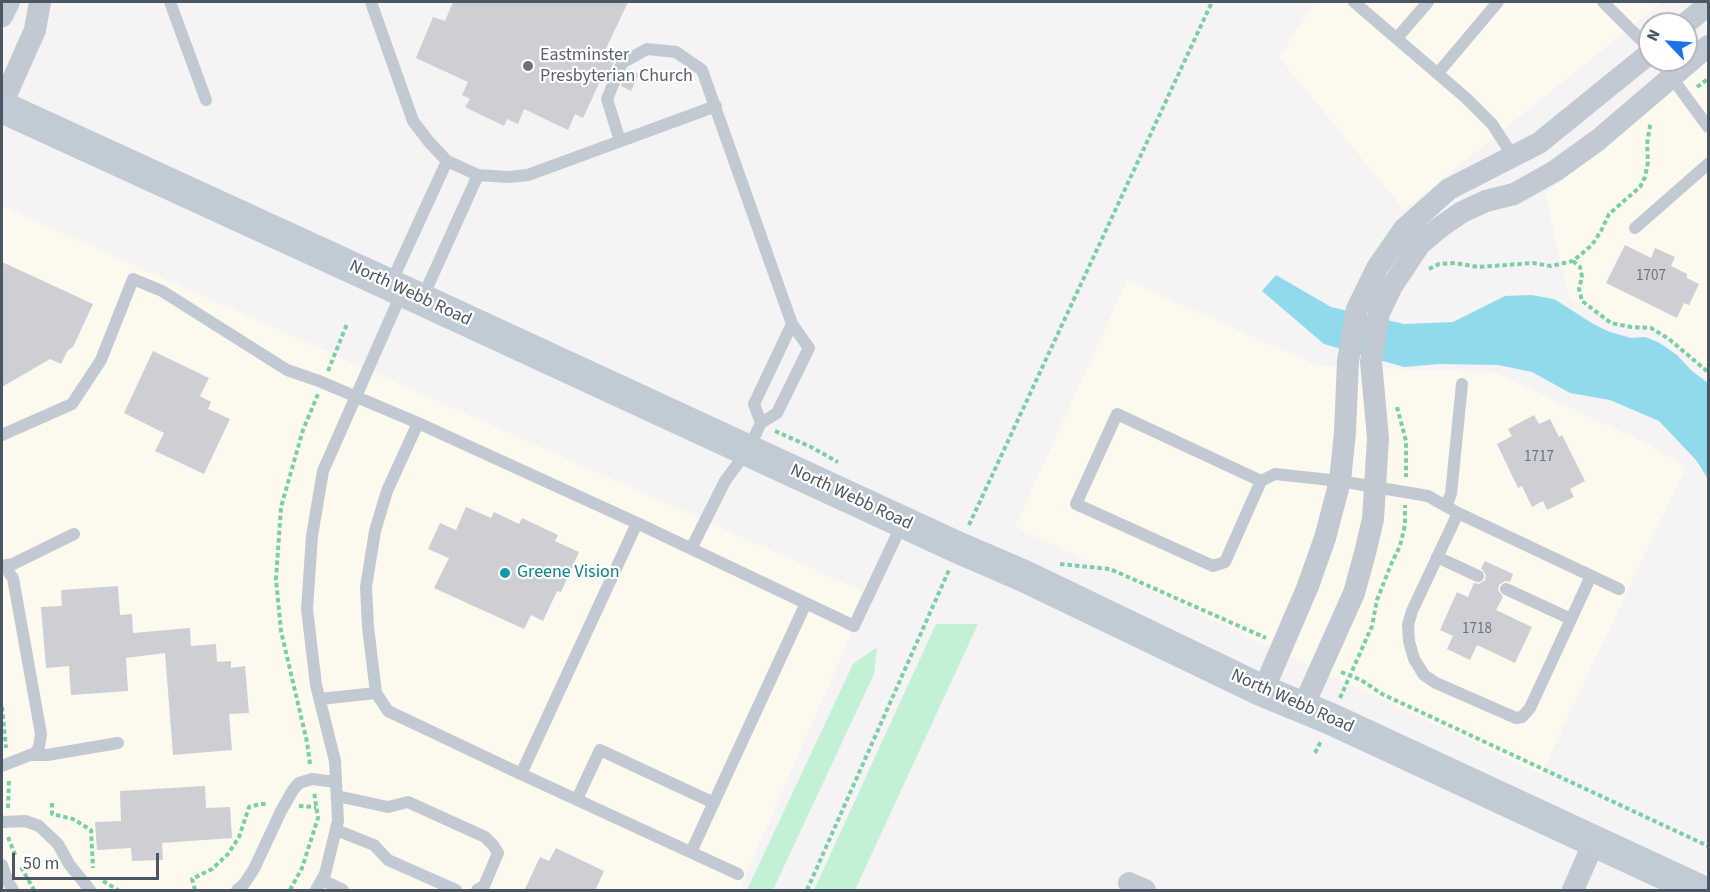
<!DOCTYPE html>
<html>
<head>
<meta charset="utf-8">
<style>
	body { margin:0 }
	#map { position:relative; width:1710px; height:892px; overflow:hidden; background:#f5f3f3; font-family:"Source Sans 3",sans-serif }
	canvas { display:block }
	.frame { position:absolute; inset:0; border:3px solid #4a5661; pointer-events:none }
	.north { position:absolute; left:1638px; top:12px; width:60px; height:60px; box-sizing:border-box; background:#fff; border:2px solid #b7bbc0; border-radius:50%; rotate:295deg; font-size:16px; font-weight:700; line-height:24px; text-align:center; color:#4a5661 }
	.north::after { content:''; display:block; margin:auto; width:21px; height:27px; background:#1a73e8; clip-path:polygon(50% 0,100% 100%,50% 72%,0 100%) }
	.scale { position:absolute; left:12px; top:853px; width:147px; height:27px; box-sizing:border-box; border:3px solid #4a5661; border-top:0; padding-left:8px; font-size:18px; line-height:21px; white-space:nowrap; color:#4a5661; -webkit-text-stroke:4px #fff; paint-order:stroke }
</style>
</head>
<body>
<div id="map">
<canvas width="1710" height="892"></canvas>
<div class="frame"></div>
<div class="north">N</div>
<div class="scale">50 m</div>
</div>
<script>
const c = document.querySelector('canvas').getContext('2d');
c.lineJoin = 'round';
function fillPath(path, color) { c.fillStyle = color; c.fill(path, 'evenodd'); }
const poly = rows => new Path2D(rows.map(r => 'M' + r).join(''));
function trace(path, color, width, dash) { c.strokeStyle = color; c.lineWidth = width; c.lineCap = dash ? 'butt' : 'round'; c.setLineDash(dash || []); c.stroke(path); }
function label(font, color, halo, rows, align = 'center') {
  c.font = font + ' "Source Sans 3",sans-serif'; c.lineWidth = 4.5; c.setLineDash([]); c.textBaseline = 'middle'; c.strokeStyle = halo; c.fillStyle = color; for (const [text, x, y, turn = 0] of rows) {
    c.save(); c.translate(x, y); c.rotate((+turn || 0) * Math.PI / 180); c.textAlign = isNaN(turn) ? turn : align; if (halo) c.strokeText(text, 0, 0); c.fillText(text, 0, 0); c.restore();
  }
}
fillPath(poly([
	[1315,2,1662,2,1404,210,1279,57],
	[1708,61,1708,370,1660,331,1611,321,1569,298,1545,194],
	[2,206,869,594,739,890,2,890],
	[1127,280,1318,366,1494,372,1648,444,1686,467,1541,774,1015,527]
]), '#fdf9ef');
fillPath(poly([
	[936,624,978,624,855,890,814,890],
	[877,647,874,674,773,890,747,890,853,664]
]), '#c3f1d5');
fillPath(poly([
	[1276,275,1331,307,1404,324,1453,322,1505,296,1531,295,1554,299,1595,325,1610,332,1631,338,1645,337,1658,342,1677,355,1692,371,1708,383,1708,479,1696,460,1659,421,1610,400,1570,393,1532,372,1498,365,1440,364,1404,367,1324,344,1262,291]
]), '#90daee');
fillPath(poly([
	[453,2,628,2,602,57,614,62,606,79,602,77,583,118,575,114,568,130,524,109,518,124,507,119,504,126,465,107,470,99,462,95,468,82,416,58,433,17,445,21],
	[628,69,639,74,631,91,621,86],
	[1625,245,1651,258,1655,248,1675,257,1671,266,1687,274,1687,278,1699,284,1689,305,1684,303,1677,318,1606,283],
	[2,262,93,304,73,347,68,350,61,364,50,359,2,387],
	[153,351,209,378,200,396,211,402,208,409,230,419,204,474,155,451,164,433,124,413],
	[1534,415,1539,424,1550,419,1559,437,1562,435,1585,481,1570,489,1574,497,1547,510,1543,501,1532,507,1522,486,1518,488,1497,444,1512,436,1508,429],
	[466,507,491,518,494,512,519,524,522,518,558,535,555,541,579,552,561,592,557,591,543,621,531,615,524,629,434,588,449,558,428,549,440,523,456,530],
	[1485,561,1513,574,1510,582,1505,581,1499,585,1498,590,1503,597,1496,610,1532,627,1515,663,1477,645,1470,660,1447,649,1453,636,1440,630,1457,592,1468,597,1474,583,1479,584,1485,580,1486,575,1481,568],
	[118,586,120,615,132,614,133,633,190,628,191,646,216,644,217,662,231,661,231,668,245,666,249,713,229,714,232,750,173,755,165,653,126,658,128,691,71,695,69,666,46,668,41,607,62,606,61,590],
	[205,786,206,808,230,807,232,838,162,843,163,860,132,861,131,848,97,850,95,822,121,821,120,791],
	[556,848,604,871,595,891,524,891,540,857,549,861]
]), '#cdcfd5');
trace(poly([
	[1697,87,1708,79],
	[1573,261,1580,267,1582,277,1579,289,1582,301,1611,323,1631,327,1651,328,1669,339,1708,372],
	[1429,269,1439,264,1455,263,1478,267,1533,263,1551,266,1573,261,1592,245,1601,231,1609,214,1640,187,1645,177,1648,162,1647,144,1650,126,1651,124],
	[328,371,347,324],
	[1397,407,1406,441,1406,477],
	[775,431,811,447,838,462],
	[969,525,1212,2],
	[1060,564,1110,569,1266,638],
	[1341,672,1361,680,1382,694,1708,846],
	[1340,698,1372,626,1377,600,1392,562,1400,546,1405,525,1405,505],
	[2,707,6,748],
	[1315,753,1321,741],
	[310,764,307,742,281,631,276,579,281,507,303,430,318,394],
	[52,803,52,814,73,819,91,830,93,868],
	[299,806,316,807],
	[8,808,9,780],
	[8,837,16,857],
	[21,867,34,890],
	[103,881,118,890],
	[195,890,192,879,212,869,228,854,239,837,249,807,260,804,268,804],
	[290,890,302,868,318,818,314,792],
	[807,890,949,570]
]), '#7ad0a6', 4, [4.5, 3]);
trace(poly([
	[170,2,206,100],
	[371,2,413,121,429,142,447,161,478,175,508,177,528,175,716,106],
	[1354,2,1466,98,1492,124,1513,156],
	[1603,2,1650,49],
	[1397,38,1428,2],
	[1659,60,1708,127],
	[1438,73,1498,2],
	[620,141,607,99,622,63,647,49,676,52,702,70,792,324,809,348,777,413,761,423,748,450,725,481,691,549],
	[1635,228,1708,164],
	[390,285,447,161],
	[422,299,478,175],
	[761,423,754,404,792,324],
	[2,435,72,404,101,360,133,279,162,291,287,370,319,381,418,423,637,523,521,774,388,711,376,693],
	[1261,481,1225,562,1213,566,1076,504,1117,414,1261,481,1275,474,1340,481,1428,496,1458,513,1619,589],
	[1446,506,1451,494,1462,384],
	[1458,513,1412,611,1408,625,1409,641,1414,659,1424,675,1436,683,1516,718,1522,717,1530,708,1591,576],
	[637,523,854,626,903,522],
	[1437,557,1478,576],
	[2,566,13,564,74,534],
	[2,567,7,570,13,578,41,734,39,747,35,753,2,766],
	[1506,589,1571,619],
	[320,699,376,693,368,627,366,587,375,531,387,491,418,423],
	[30,755,47,755,118,743],
	[521,774,738,874],
	[337,796,388,807,408,802,485,837,493,845,498,853,484,886,477,890],
	[577,799,600,750,714,803],
	[2,822,25,821,39,826,58,844,69,864,90,890],
	[336,830,374,845,388,860,456,890],
	[691,852,806,603],
	[2,865,8,882,13,890],
	[322,880,343,890],
	[237,890,244,884,254,869,281,811,293,790,299,783,312,779,336,782],
	[316,890,325,874,338,821,335,761,316,685,307,609,312,536,323,471,402,292]
]), '#c1cad2', 12);
trace(poly([
	[2,16,9,2],
	[1685,24,1708,5],
	[2,104,35,30,40,2],
	[1263,691,1308,586,1325,538,1340,481,1345,432,1348,361,1357,309,1377,268,1404,229,1449,189,1539,143,1650,53],
	[1303,707,1354,593,1365,553,1373,519,1378,438,1371,362,1379,313,1392,286,1420,244,1439,228,1462,212,1486,201,1514,194,1555,171,1598,140,1708,46],
	[1129,883,1145,890],
	[1573,890,1594,842]
]), '#c1cad2', 22);
trace(poly([
	[2,107,390,285,959,548,1024,576,1263,691,1331,719,1699,890]
]), '#c1cbd6', 32);
for (const [x, y, r, color] of [
	[528,66,6,"#6b7280"],
	[505,573,6,"#0f9aa8"]
]) { const dot = new Path2D(); dot.arc(x, y, r, 0, 2 * Math.PI); c.fillStyle = color; c.fill(dot); trace(dot, '#fff', 2); }
label('15px', '#6b747e', null, [
	["1707",1651,277],
	["1717",1539,458],
	["1718",1477,630]
]);
label('18px', '#5b616d', '#fff', [
	["Eastminster",540,56],
	["Presbyterian Church",540,77]
], 'left');
label('18px', '#4a5661', '#fff', [
	["North Webb Road",410,294,25],
	["North Webb Road",851,498,25],
	["North Webb Road",1292,702,24]
]);
label('18px', '#0d838f', '#fff', [
	["Greene Vision",517,573]
], 'left');
</script>
</body>
</html>
